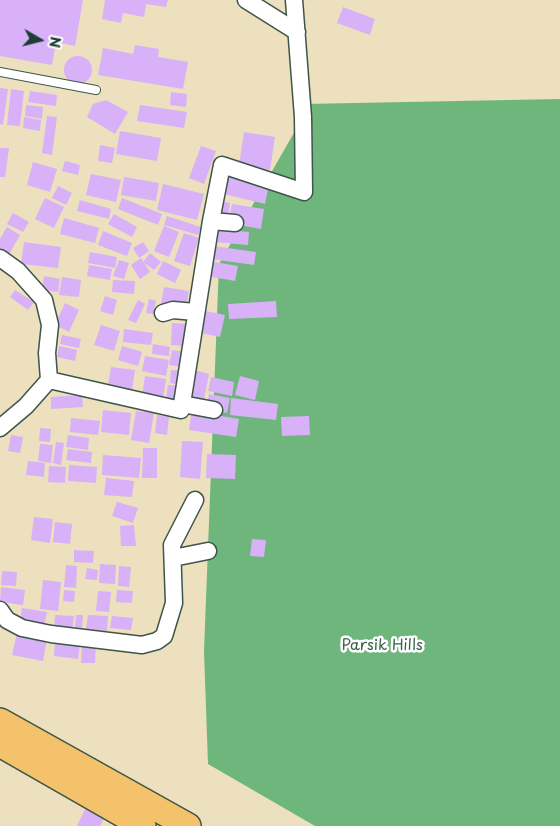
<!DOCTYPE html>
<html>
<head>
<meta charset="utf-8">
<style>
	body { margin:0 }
	#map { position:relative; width:560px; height:826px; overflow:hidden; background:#ece0bf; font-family:"Playpen Sans",sans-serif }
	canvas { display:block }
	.north { position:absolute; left:15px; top:15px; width:50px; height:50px; -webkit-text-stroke:4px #fff; paint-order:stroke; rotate:98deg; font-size:14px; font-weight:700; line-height:20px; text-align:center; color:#1f3d34 }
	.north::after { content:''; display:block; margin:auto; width:18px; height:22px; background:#1f3d34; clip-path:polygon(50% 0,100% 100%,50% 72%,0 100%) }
</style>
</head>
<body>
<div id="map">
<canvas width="560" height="826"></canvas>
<div class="north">N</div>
</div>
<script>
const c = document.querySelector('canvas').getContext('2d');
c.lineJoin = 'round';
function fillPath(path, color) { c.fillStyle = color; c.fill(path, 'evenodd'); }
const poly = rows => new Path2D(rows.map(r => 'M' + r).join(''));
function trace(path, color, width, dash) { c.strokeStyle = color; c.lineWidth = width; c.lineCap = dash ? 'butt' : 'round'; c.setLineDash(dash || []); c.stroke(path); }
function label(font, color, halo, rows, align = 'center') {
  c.font = font + ' "Playpen Sans",sans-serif'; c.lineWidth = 5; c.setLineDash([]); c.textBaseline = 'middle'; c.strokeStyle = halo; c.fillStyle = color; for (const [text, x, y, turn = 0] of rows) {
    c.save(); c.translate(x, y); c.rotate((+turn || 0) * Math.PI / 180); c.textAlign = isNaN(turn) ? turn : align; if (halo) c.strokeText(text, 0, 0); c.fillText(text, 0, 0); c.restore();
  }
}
fillPath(poly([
	[560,99,560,826,315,826,208,764,204,651,219,264,303,117,304,104]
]), '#6eb67c');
fillPath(poly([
	[0,0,83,0,75,46,56,42,52,65,0,56],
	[105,0,168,0,166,7,146,4,144,17,123,13,121,23,102,19],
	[343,7,375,19,370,35,337,23],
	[135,45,159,49,158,57,188,62,183,89,98,75,103,48,133,54],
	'64 70a14 14 0 1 1 28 0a14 14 0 1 1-28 0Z',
	[0,88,8,89,3,125,0,124],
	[11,89,24,91,20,126,7,125],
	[30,91,57,95,56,106,28,102],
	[171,92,187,94,186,107,170,105],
	[106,100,128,112,115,134,87,117,93,104],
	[26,105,43,107,42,119,25,116],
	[140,105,187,112,184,128,137,121],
	[47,116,57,117,52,155,42,153],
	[24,117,41,120,40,131,23,128],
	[120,131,161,138,157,161,116,154],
	[244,132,275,137,270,170,239,165],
	[100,145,115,148,112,163,98,161],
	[201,146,216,151,204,184,189,178],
	[0,148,9,148,5,177,0,177],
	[65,161,80,165,78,175,62,171],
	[33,162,57,169,50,192,27,185],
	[91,174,121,180,116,202,86,195],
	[224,174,269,184,265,204,220,193],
	[124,177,159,183,156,201,121,195],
	[163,184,204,194,197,220,157,210],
	[58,186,72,193,66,205,52,198],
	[45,198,64,207,54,228,35,219],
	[122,198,162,214,158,225,118,209],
	[80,200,111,209,109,219,77,211],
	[217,201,230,203,227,227,214,226],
	[232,204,264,209,261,229,228,223],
	[13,213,29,222,23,232,7,224],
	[114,214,137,227,132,237,108,224],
	[167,216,201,227,198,235,164,225],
	[64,218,99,228,95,243,60,234],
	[164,226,179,232,169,257,154,251],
	[7,227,20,235,7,258,0,254,0,239],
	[214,229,249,232,248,245,214,242],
	[103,231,132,243,127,256,98,245],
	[184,233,199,238,190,266,174,261],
	[24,242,61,247,58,268,21,264],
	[143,242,149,251,139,258,133,248],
	[213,246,256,252,254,265,211,259],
	[90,252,117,257,115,268,88,263],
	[150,253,161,262,154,270,143,262],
	[141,258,150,272,140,279,131,265],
	[119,260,129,263,124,279,113,276],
	[163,261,181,270,175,283,157,274],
	[209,261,238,266,235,281,206,276],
	[89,265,112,269,110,280,87,276],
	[44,276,60,279,58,292,42,290],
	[62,277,81,280,79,297,59,295],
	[113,280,135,281,134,294,112,292],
	[164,287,189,291,186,308,161,304],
	[15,290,34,302,28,310,10,297],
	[105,296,117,300,113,315,100,311],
	[149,299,156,301,153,314,146,313],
	[138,300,145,304,136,323,128,320],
	[276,301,277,317,229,319,228,304],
	[65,303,79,310,69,332,55,325],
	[201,310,225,315,220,337,196,332],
	[172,323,186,324,185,346,171,345],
	[101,325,120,331,114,351,94,345],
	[124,329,153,333,151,345,123,342],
	[62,335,81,339,79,348,60,344],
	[153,344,170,347,169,356,152,354],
	[59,346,77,350,75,361,57,357],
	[122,346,142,352,138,366,118,360],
	[172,350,186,352,184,367,169,365],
	[145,356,169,360,166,376,142,371],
	[111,367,135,370,132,390,108,386],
	[171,370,185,371,183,385,170,383],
	[194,370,209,374,203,405,188,402],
	[145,376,166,379,163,400,142,397],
	[240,376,259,381,255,400,235,395],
	[211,377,234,382,232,396,208,391],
	[168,385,181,386,179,400,166,399],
	[209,394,230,398,227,413,206,409],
	[82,395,83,407,51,409,51,397],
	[231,398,278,404,276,420,230,415],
	[103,410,131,413,129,435,101,432],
	[136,411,154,413,149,443,131,440],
	[192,411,239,419,236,437,189,430],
	[157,415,169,417,167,435,155,433],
	[309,416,310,435,282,436,281,417],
	[71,418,100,421,98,435,70,432],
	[40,428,51,429,50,442,39,441],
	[11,435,23,437,20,453,8,451],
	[68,435,89,438,88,450,66,447],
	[182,441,203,442,200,479,180,477],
	[56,442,64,443,61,465,53,463],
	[40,444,53,445,51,463,38,461],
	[143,448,157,448,157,478,142,478],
	[68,449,92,452,91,463,66,460],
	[207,454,236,455,235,479,206,478],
	[103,455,141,458,139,478,102,475],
	[28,461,45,463,44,477,26,475],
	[69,465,97,467,96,483,68,481],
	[49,466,66,467,65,483,48,482],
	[106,478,134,481,132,497,104,495],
	[117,502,138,508,133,523,112,516],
	[34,517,53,519,50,543,31,540],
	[55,522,72,524,70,544,53,542],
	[134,525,136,546,121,546,120,526],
	[252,539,266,540,264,557,250,556],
	[74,550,94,551,93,563,74,562],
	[100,564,116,565,115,584,99,583],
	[66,565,77,566,76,588,64,587],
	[119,566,131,567,129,587,118,586],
	[87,568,98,570,97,580,85,579],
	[2,571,17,572,16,586,1,585],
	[43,580,61,582,58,611,40,609],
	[1,587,25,590,23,605,0,602],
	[64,590,75,591,74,602,63,601],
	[117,590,133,591,132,603,116,602],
	[98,591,111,592,109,612,96,611],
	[22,608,47,612,44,626,20,622],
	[55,615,74,616,72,632,54,631],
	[76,615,83,615,82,628,75,627],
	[88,615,108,616,107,631,86,629],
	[112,616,133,618,131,630,110,628],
	[17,633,47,639,43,661,12,655],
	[55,641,80,644,78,659,54,656],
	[82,642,96,643,95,663,81,663],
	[86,807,106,814,100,826,77,826]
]), '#d8b1f8');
const service = poly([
	[0,72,96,90]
]);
const minor = poly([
	[246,0,297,32],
	[211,221,235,223],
	[0,258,18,271,44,300,50,325,47,353,49,380,26,406,0,428],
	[163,313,173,310,195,312],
	[49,380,181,410,211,221,222,165,304,192,303,117,294,0],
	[182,404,214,410],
	[173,558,208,551],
	[0,610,7,620,22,628,51,634,142,645,157,641,164,636,174,603,172,545,195,500]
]);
const primary = poly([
	[0,721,188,826],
	[0,744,143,826]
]);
trace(service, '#3e5549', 10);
trace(minor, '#3e5549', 19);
trace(primary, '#3e5549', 28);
trace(service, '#fff', 8);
trace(minor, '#fff', 16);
trace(primary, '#f3c26a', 25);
label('15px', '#39634c', '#fff', [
	["Parsik Hills",382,646]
]);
</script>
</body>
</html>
